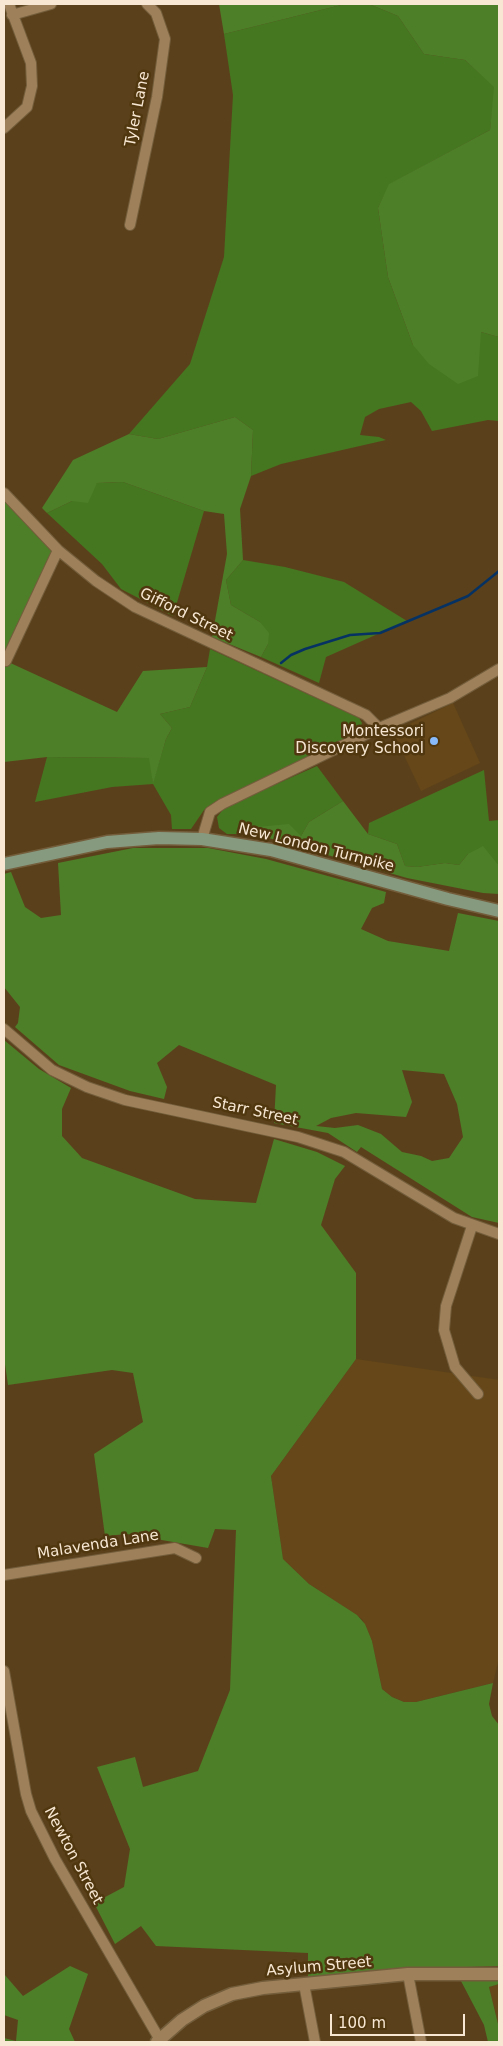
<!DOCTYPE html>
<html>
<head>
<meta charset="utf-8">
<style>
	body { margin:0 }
	#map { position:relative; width:503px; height:2046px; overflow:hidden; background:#5b411b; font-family:"DejaVu Sans",sans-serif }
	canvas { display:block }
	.frame { position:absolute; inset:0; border:5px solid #f7e7d3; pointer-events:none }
	.scale { position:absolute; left:330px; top:2014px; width:135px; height:22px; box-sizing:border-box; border:2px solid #f7e7d3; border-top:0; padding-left:6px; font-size:15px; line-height:18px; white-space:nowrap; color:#f7e7d3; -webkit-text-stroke:4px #50370f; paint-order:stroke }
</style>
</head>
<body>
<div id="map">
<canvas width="503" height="2046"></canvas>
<div class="frame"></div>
<div class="scale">100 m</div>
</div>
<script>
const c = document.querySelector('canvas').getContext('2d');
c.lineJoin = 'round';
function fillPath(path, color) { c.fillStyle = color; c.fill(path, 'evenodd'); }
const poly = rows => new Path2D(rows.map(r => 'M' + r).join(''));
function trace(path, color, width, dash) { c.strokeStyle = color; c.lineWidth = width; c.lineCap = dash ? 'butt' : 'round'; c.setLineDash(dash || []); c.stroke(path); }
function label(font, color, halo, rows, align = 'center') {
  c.font = font + ' "DejaVu Sans",sans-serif'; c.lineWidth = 5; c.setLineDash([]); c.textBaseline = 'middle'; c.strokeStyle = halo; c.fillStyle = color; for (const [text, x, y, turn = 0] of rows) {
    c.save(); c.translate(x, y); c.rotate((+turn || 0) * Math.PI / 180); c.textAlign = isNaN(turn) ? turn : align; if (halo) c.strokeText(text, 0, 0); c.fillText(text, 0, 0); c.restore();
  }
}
fillPath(poly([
	[453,703,480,763,421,791,393,732],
	[356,1359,499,1380,499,1658,493,1683,416,1702,404,1702,392,1697,382,1689,372,1641,362,1619,309,1584,283,1559,271,1476],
	[499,1984,499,2028,489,1987]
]), '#654719');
fillPath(poly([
	[345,4,369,4,398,16,424,54,465,60,495,87,490,130,390,184,378,208,388,277,413,345,481,332,499,337,499,421,488,420,432,431,421,411,411,402,379,409,365,417,360,435,379,437,386,440,281,464,251,476,253,430,235,417,158,439,129,434,190,364,224,257,233,95,224,34],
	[123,482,204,511,173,616,121,589,102,564,47,513,72,501,97,483],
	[243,560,285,567,344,582,407,621,326,657,319,683,261,657,268,644,260,622,231,605,226,580],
	[210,649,359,718,362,723,358,735,217,801,204,810,191,829,172,829,171,815,153,784,112,787,35,802,47,757,150,758,153,782,166,739,172,728,160,714,190,707,207,667],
	[317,766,343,801,309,822,301,836,257,827,255,834,227,834,219,828,217,817,225,807],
	[484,770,489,821,499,820,499,866,468,854,459,865,445,863,417,867,405,866,397,844,368,834,369,823]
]), '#457721');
fillPath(poly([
	[219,4,345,4,224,34],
	[369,4,499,4,499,337,481,332,478,376,458,384,429,364,413,345,388,277,378,208,389,184,490,130,494,87,465,60,424,54,398,16],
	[235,417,253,430,251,476,240,509,243,560,226,580,231,605,260,622,269,633,268,644,261,657,212,637,227,554,224,514,204,511,123,482,97,483,88,503,72,501,47,513,42,508,73,460,129,434,158,439],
	[4,500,59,559,6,661,117,712,143,671,207,667,190,707,160,714,172,728,166,739,153,784,149,758,47,757,4,762],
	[343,801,368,834,397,844,405,866,417,867,445,863,459,865,468,854,483,846,499,866,499,894,483,893,407,878,255,834,257,827,289,824,301,836,309,822],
	[133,848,208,848,266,859,386,892,384,903,372,908,361,929,388,941,449,951,458,913,499,921,499,1223,472,1217,361,1147,357,1152,328,1133,274,1123,276,1085,179,1045,157,1063,167,1087,164,1099,130,1091,59,1065,15,1027,18,1023,20,1007,4,987,4,874,11,872,25,907,41,918,61,915,58,863],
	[402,1070,444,1074,457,1104,463,1137,449,1158,432,1161,421,1156,402,1152,381,1134,358,1125,335,1128,316,1126,331,1118,356,1113,406,1117,412,1102],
	[4,1040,39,1069,71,1088,62,1109,62,1136,82,1158,195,1199,256,1203,274,1139,317,1152,345,1166,335,1179,321,1225,356,1273,356,1359,271,1476,283,1559,309,1584,357,1615,365,1624,372,1641,382,1689,392,1697,404,1702,416,1702,493,1683,489,1704,492,1716,499,1725,499,1966,400,1969,308,1978,308,1953,156,1946,141,1926,115,1944,94,1903,124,1887,130,1849,97,1767,135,1757,143,1787,198,1771,230,1690,236,1530,215,1529,208,1548,127,1534,105,1536,94,1454,143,1422,133,1373,112,1370,8,1385,4,1357],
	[70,1966,88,1974,69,2029,75,2042,4,2042,4,2038,16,2041,18,2020,4,2015,4,1974,23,1996],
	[461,1981,499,1981,499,1984,489,1987,499,2028,499,2042,488,2042,484,2025]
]), '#4d7f29');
trace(poly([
	[281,663,291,655,305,649,350,635,380,633,468,596,499,571]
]), '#063263', 2.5);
const minor = poly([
	[12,15,51,4],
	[4,128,27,107,32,86,31,63,9,4],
	[130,225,157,97,165,39,156,13,147,4],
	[4,493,58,550,96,581,135,607,366,715,379,728],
	[6,661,58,550],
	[202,839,210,812,222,804,379,728,450,698,499,669],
	[4,1029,52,1070,87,1087,125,1100,298,1137,344,1152,454,1218,499,1234],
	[472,1226,446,1306,444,1330,455,1367,478,1394],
	[4,1575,175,1548,196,1558],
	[4,1671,26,1794,31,1811,55,1859,160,2040],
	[408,1974,421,2042],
	[304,1984,315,2042]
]);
const tertiary = poly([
	[157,2042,182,2020,204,2006,232,1994,263,1988,408,1974,499,1974]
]);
const secondary = poly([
	[4,864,107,842,159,838,202,839,271,850,448,899,499,911]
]);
trace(minor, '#735d3b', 12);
trace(tertiary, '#735d3b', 15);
trace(secondary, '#735d3b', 15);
trace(minor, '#9e815b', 10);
trace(tertiary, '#9e815b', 12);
trace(secondary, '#859a7f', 12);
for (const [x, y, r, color] of [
	[434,741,5,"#87bbfb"]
]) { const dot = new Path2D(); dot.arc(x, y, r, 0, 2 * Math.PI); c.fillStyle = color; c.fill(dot); trace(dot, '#50370f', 2); }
label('15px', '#f7e7d3', '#50370f', [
	["Tyler Lane",138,109,-79],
	["Gifford Street",186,615,26],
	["New London Turnpike",316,848,14],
	["Starr Street",255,1112,12],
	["Malavenda Lane",98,1545,-9],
	["Newton Street",73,1856,62],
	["Asylum Street",319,1967,-5]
]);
label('15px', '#f7e7d3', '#50370f', [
	["Montessori",424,732],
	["Discovery School",424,749]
], 'right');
</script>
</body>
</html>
